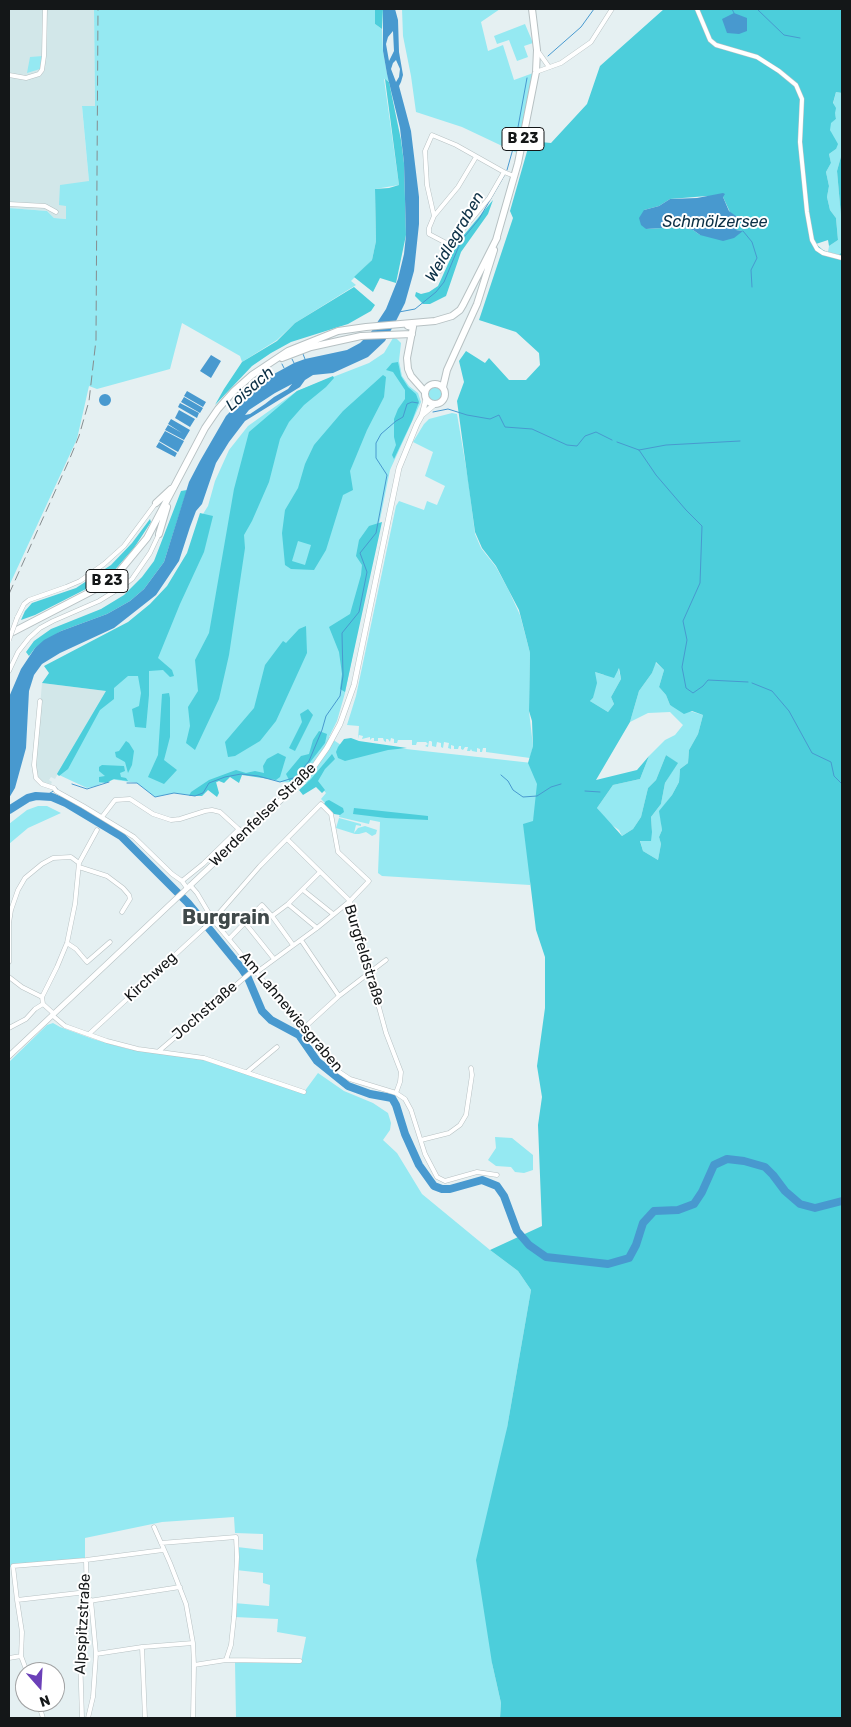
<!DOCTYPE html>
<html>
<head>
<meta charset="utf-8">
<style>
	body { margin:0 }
	#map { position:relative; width:851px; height:1727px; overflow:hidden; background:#e5f0f2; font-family:Rubik,sans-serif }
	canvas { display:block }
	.frame { position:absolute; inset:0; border:10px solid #141718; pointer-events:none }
	.north { position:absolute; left:15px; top:1662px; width:50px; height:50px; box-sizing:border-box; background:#fff; border:1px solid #a1a2a3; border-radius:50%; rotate:161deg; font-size:14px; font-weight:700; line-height:20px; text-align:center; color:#141718 }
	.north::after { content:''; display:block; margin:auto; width:18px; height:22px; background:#6b40b8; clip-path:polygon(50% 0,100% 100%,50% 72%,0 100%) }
</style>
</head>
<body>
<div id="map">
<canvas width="851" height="1727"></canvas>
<div class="frame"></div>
<div class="north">N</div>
</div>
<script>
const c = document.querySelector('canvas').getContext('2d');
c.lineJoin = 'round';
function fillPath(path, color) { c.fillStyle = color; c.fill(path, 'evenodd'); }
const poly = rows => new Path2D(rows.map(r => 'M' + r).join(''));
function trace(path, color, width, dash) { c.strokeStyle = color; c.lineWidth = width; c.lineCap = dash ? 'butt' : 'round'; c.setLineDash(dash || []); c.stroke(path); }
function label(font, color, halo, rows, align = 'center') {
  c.font = font + ' Rubik,sans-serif'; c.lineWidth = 4; c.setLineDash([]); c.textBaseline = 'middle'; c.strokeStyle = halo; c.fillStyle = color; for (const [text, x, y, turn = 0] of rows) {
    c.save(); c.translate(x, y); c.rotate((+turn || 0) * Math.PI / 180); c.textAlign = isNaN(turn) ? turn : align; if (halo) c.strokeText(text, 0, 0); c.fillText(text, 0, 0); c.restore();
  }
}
fillPath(poly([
	[9,9,94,9,95,107,82,107,89,181,66,206,66,219,54,218,47,211,9,208],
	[42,683,106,691,55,779,51,777,49,780,52,782,50,786,42,783,37,778,35,765]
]), '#d2e7e9');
fillPath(poly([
	[94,9,375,9,375,24,382,29,383,51,387,74,390,82,384,79,399,185,375,189,376,241,372,260,351,281,356,285,295,323,277,340,242,362,240,356,182,323,170,369,97,389,89,386,77,439,9,586,9,208,47,211,54,218,66,219,66,206,59,205,60,185,89,181,82,106,95,106],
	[402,9,500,9,481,22,488,51,503,45,514,80,536,72,522,146,517,153,462,127,416,112,411,76,403,36],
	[525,24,533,43,524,46,528,57,517,61,509,40,497,44,494,36],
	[43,56,40,69,27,73,30,57],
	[836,92,842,93,842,153,837,171,842,227,842,252,840,255,828,252,829,246,838,240,836,218,830,210,827,197,829,186,826,172,831,163,829,154,836,149,830,130,830,123,836,119,833,104],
	[393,338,397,339,401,343,399,361,402,376,409,386,418,393,421,402,390,470,345,693,337,721,329,737,341,745,388,747,532,763,538,785,532,834,530,885,382,876,378,873,380,822,370,820,369,824,339,817,340,813,333,811,321,799,326,793,317,783,280,782,258,776,241,774,225,777,195,796,174,793,155,797,137,783,110,779,96,786,87,788,57,774,106,691,171,589,192,551,203,514,208,506,215,481,229,450,248,426,297,391,369,363,384,353],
	'427 393a8 8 0 1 1 16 0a8 8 0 1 1-16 0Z',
	[452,413,457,414,468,479,475,534,481,548,496,567,509,591,520,615,530,653,529,711,533,746,530,758,486,752,486,748,483,748,482,752,480,752,480,749,477,748,477,752,472,751,471,749,470,751,467,751,468,747,465,747,463,750,461,749,461,746,459,746,458,749,454,749,454,746,451,745,451,749,448,748,449,743,444,742,443,748,441,747,441,743,437,742,436,747,432,746,432,742,431,741,429,741,428,747,425,746,428,744,426,742,417,742,416,745,412,745,412,740,398,740,397,743,394,743,394,739,391,738,390,742,388,739,386,739,386,742,384,741,383,738,378,738,378,741,374,741,374,738,372,738,370,740,370,737,362,739,363,736,359,735,358,739,359,726,347,725,356,696,396,506,399,501,424,510,427,501,437,505,445,486,425,476,433,452,413,442,424,424,429,419],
	[655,662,664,670,659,687,666,695,670,705,703,715,698,734,689,750,688,763,680,769,679,782,672,795,660,811,662,830,659,837,661,844,658,860,643,851,640,840,652,832,651,817,661,804,665,783,677,763,666,755,656,780,648,788,641,817,633,829,622,836,619,830,609,823,597,808,613,785,640,779,649,756,665,740,675,735,683,725,670,712,648,713,630,722,639,691,652,673],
	[618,667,621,679,611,697,614,704,608,712,590,701,593,698,595,672,604,675],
	[38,806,47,806,61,813,28,828,9,844,9,824,27,810],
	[339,818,361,824,361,826,356,825,354,833,358,828,365,826,377,830,376,834,372,836,366,832,359,834,355,834,336,828],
	[53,1023,60,1027,93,1039,128,1049,203,1060,304,1092,318,1073,344,1091,373,1103,388,1113,391,1123,390,1130,383,1140,397,1153,422,1194,490,1250,518,1271,531,1290,507,1428,492,1663,501,1703,500,1718,236,1718,235,1662,301,1662,306,1637,277,1632,278,1619,234,1617,234,1603,269,1606,270,1585,263,1583,263,1573,236,1570,237,1547,263,1550,263,1534,235,1533,234,1517,162,1522,85,1538,85,1559,9,1567,9,1062,47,1025],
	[495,1137,512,1138,533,1155,533,1170,524,1173,515,1172,511,1167,496,1166,488,1160,496,1148]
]), '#95e9f2');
fillPath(poly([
	[375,9,383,9,382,29,375,24],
	[664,9,842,9,842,93,836,92,833,103,836,108,835,113,836,119,831,123,830,130,838,144,836,149,829,154,831,163,826,172,829,186,827,197,830,210,836,218,838,240,829,246,828,240,816,244,823,250,834,255,839,255,842,252,842,1718,500,1718,501,1703,492,1663,476,1560,507,1428,531,1290,518,1271,490,1250,542,1226,538,1125,542,1097,537,1066,545,1008,545,957,536,930,523,824,533,821,537,784,528,763,533,746,532,721,529,711,530,653,519,610,496,566,482,548,475,532,457,401,464,382,459,361,466,351,485,363,489,358,509,380,526,380,540,365,539,353,516,332,479,320,513,218,510,211,530,141,551,143,587,104,600,66],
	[707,196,723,197,735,223,736,230,742,231,700,235,693,230,679,227,646,229,644,210,659,206,670,199],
	[656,662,664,670,659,687,666,695,670,705,684,714,692,711,703,715,698,734,689,750,688,763,680,769,679,782,672,795,659,811,662,830,659,837,661,844,658,860,643,851,640,841,651,841,652,832,651,817,661,804,665,783,678,763,666,755,656,780,648,788,641,817,633,829,622,836,597,808,613,785,640,779,649,756,637,770,596,780,630,722,639,691,652,673],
	[619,668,621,679,611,697,614,704,608,712,590,701,593,698,597,683,595,672,614,678],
	[385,79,389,82,401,140,404,163,406,235,396,283,380,278,373,292,354,277,372,260,376,241,375,189,389,188,399,185],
	[842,153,842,227,837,171],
	[493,200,488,214,461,252,446,296,430,304,423,304,415,296,416,292,421,294,429,292,438,286,458,242],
	[354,287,375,305,371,311,348,324,291,342,271,353,252,366,215,405,224,389,242,362,277,341,295,323],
	[398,362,401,376,408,387,416,394,419,402,412,421,394,459,392,455,396,445,394,437,394,419,398,409,405,399,405,390,393,372,386,370,392,363],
	[383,375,386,377,384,397,367,430,350,471,353,490,343,495,326,550,314,570,291,569,285,565,282,533,285,510,298,488,305,464,314,445,343,411],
	[298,541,311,545,305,565,292,561],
	[333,376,334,378,326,387,304,405,289,422,280,439,269,482,252,521,244,535,245,548,229,655,219,699,195,750,186,743,190,726,188,707,198,691,195,660,209,633,234,489,249,432,297,391],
	[187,490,164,562,144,589,130,601,107,614,61,631,35,648,29,656,26,652,34,641,51,629,101,609,124,595,142,577,154,561,181,491],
	[200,513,213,516,204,552,180,604,158,658,172,670,174,676,170,677,163,670,149,671,149,695,146,728,135,727,132,709,139,706,141,693,138,676,128,676,114,688,114,699,100,710,68,769,59,776,57,774,106,691,42,683,49,673,44,666,128,622,150,604,167,586,187,553],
	[150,519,151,522,134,548,113,572,88,588,35,615,21,620,25,611,32,603,76,588,111,565,132,543],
	[382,522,345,692,340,689,342,674,339,652,329,627,350,614,361,575,362,565,356,556,359,540,369,526],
	[306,626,307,653,276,721,260,741,235,756,228,757,225,742,254,708,265,665,283,641,286,643,299,629],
	[169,693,170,698,170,737,164,760,177,770,164,784,148,777,158,755,162,694],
	[308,709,313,715,295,751,289,748,302,722,300,714],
	[319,731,327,734,325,743,294,783,290,782,286,774,301,756,309,754,313,740],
	[351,738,359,741,407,748,388,750,345,761,338,758,336,752,338,747,344,739],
	[126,741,129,743,134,751,132,765,128,773,125,762,116,757,115,752,119,751],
	[278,753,286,757,280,777,276,780,242,775,239,783,230,777,224,783,219,781,216,782,219,793,217,797,208,790,202,796,189,796,191,792,209,780,236,770,246,773,255,771,264,773,263,766,267,759],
	[332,754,335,759,325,769,318,781,325,790,322,793,316,787,303,795,299,790,311,779],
	[102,765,124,766,125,771,120,773,121,777,126,778,128,781,114,779,106,783,99,782,99,777,105,776,99,771,99,767],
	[329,800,343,808,344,812,340,815,334,814,324,804,326,801],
	[354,808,428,816,428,820,386,818,353,814]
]), '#4ccedb');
fillPath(poly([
	[383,9,395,9,398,20,399,52,403,75,401,82,399,86,411,131,419,197,419,224,414,271,405,303,396,321,385,341,368,357,333,373,313,375,305,380,300,387,245,421,229,442,216,463,202,504,196,511,190,527,179,561,156,595,114,628,60,653,42,664,34,675,29,691,26,748,15,788,9,798,9,697,21,669,35,648,44,640,61,631,107,614,130,601,144,589,164,562,189,482,200,461,226,416,246,395,274,374,294,363,305,359,347,350,360,343,371,332,386,309,398,279,404,254,406,235,404,163,400,128,387,74,383,51],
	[393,31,394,51,389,61,386,44,388,37],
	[396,60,400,69,399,77,396,82,391,69,393,63],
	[292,384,288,389,274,397,265,404,250,414,245,415,249,410,275,393],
	[734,13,747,18,747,31,739,34,727,33,722,19],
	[723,193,725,194,723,197,729,211,740,219,735,223,736,230,743,231,734,238,723,241,700,235,693,230,679,227,646,229,641,225,639,218,644,210,659,206,670,199,697,198],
	[211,355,221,361,211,378,200,371],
	[187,391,206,402,203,407,184,396],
	'99 400a6 6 0 1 1 12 0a6 6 0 1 1-12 0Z',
	[184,397,203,408,200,413,181,402],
	[180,403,199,413,197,418,178,407],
	[179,410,195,419,190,427,175,418],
	[171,419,190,430,184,440,165,430,168,425,182,433,168,424],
	[165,431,184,441,178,452,159,441],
	[159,442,177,453,175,457,156,447]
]), '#4899cf');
trace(poly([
	[732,9,734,13],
	[757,9,784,35,800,38],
	[548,56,581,27,594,9],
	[507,170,516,138,527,78],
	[743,231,752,242,757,258,751,270,752,287],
	[399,312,415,309,436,292,444,282,461,241,479,219,504,176],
	[303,354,305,359],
	[292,359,294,363],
	[282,364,284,368],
	[271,369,274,374],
	[433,412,448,409,467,415,490,419,499,415,505,427,532,429,567,445,577,446,585,436,596,432,612,440],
	[617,442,639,450,656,475,686,510,702,526,700,583,683,621,687,640,682,667,686,688,693,693,703,686,708,680,748,682],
	[639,450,666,445,740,441],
	[752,683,772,691,789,711,812,753,831,762,834,776,842,784],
	[501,775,508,781,513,790,523,797,537,796,551,787,561,784],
	[127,783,137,783,155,797,174,793,195,796,203,793,209,783,225,777,241,774,258,776,280,782,296,777,309,761,322,730,326,716,340,696,343,676,342,633,359,612,367,572,360,553,376,533,387,475,376,458,376,443,381,434,396,421,403,417,407,404,412,402,418,403],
	[72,784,87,789,109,782],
	[585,791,600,792],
	[45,796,57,789]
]), '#4899cf', 1);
trace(poly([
	[9,810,28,798,36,796,52,797,66,803,121,836,188,903,242,969,248,978,262,1011,271,1020,299,1035,317,1061,348,1086,370,1094,392,1098,396,1105,405,1134,419,1165,434,1186,442,1189,450,1189,482,1180,497,1186,504,1196,517,1231,529,1245,546,1257,608,1264,629,1258,636,1245,643,1223,654,1211,678,1210,694,1204,702,1192,714,1165,727,1159,744,1161,765,1167,773,1175,785,1191,800,1204,815,1208,842,1201]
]), '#4899cf', 8);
const minor = poly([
	[697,9,710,40,716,45,757,57,779,71,796,85,802,99,800,142,807,212,812,240,817,249,823,253,842,258],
	[537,50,549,67],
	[536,72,561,63,591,42,612,9],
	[9,75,26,78,39,74,42,70,44,56,45,9],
	[9,204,45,206,56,212],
	[434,216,458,187,476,157],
	[450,245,429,234,429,228,434,216,427,185,425,151,432,135,456,145,504,172,514,176],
	[440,271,450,245,489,198,504,172],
	[17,618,24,604,29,600,66,587,80,581,104,564,124,546,156,503],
	[9,671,18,652,29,638,40,628,53,621,99,601,120,588,132,579,150,553,159,534],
	[40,701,34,765,36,778,42,784,54,788,56,791,83,806,134,837,172,874,182,881,187,888],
	[102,817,115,800,130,799,153,814,171,820,180,819,205,811,212,810,220,812,244,834],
	[287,839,350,901,386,1033,401,1072,400,1082,396,1093],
	[79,867,107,876,123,888,129,895,130,899,122,912],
	[182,881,203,864,239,829],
	[190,885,197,893,213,920,275,995,304,1028,335,1069,350,1079,396,1093,405,1099,411,1110,425,1154,437,1177,445,1181,477,1172,497,1175],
	[303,890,333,914],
	[288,904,317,928],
	[272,916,293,945],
	[246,924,274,959],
	[229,939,262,905,272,916,288,904,320,872],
	[301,940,339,996],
	[67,943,76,949,87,962,110,942],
	[9,962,9,923,11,910,18,890,25,878,42,864,53,858,71,857,79,863],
	[9,977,22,987,42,997],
	[42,997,57,967,67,943,75,904,79,863,97,830],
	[42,997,43,1004,53,1013],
	[52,1015,65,1026,107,1041,138,1049,204,1058,304,1092],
	[9,1028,26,1019,35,1009,43,1004],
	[304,1028,339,996,386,960],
	[89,1034,213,920,260,866,321,804,331,814,338,852,369,881,350,901,317,928,257,972,250,973,159,1051],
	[247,1072,277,1047],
	[421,1140,449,1133,460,1125,466,1115,472,1075,471,1068],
	[154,1527,170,1563,186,1604,193,1643,194,1665,193,1718],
	[161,1543,236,1537,237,1557,234,1617,231,1645,226,1660],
	[17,1600,13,1566,86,1560,163,1550],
	[89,1601,180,1587],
	[142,1647,145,1718],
	[96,1654,142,1647,193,1643],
	[21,1656,22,1632,17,1600,87,1592],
	[9,1658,21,1656,27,1672],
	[194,1665,226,1660,300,1661],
	[38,1702,43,1718],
	[82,1718,80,1654,81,1637,87,1601,86,1560],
	[88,1718,93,1697,96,1654,91,1600]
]);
const tertiary = poly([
	[422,415,426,399],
	[9,1056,298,784,315,765,327,748,340,724,354,685,399,468,417,424,422,415,435,404]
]);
const primary = poly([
	[496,240,518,163,536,72,537,50,532,9],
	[408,326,413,327,407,358,408,369,411,376,425,392],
	[282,358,311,347,361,336,412,334],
	'425 394a10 10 0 1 1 20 0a10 10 0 1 1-20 0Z',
	[443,387,447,370,477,304,494,250],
	[156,503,171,489],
	[159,534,167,507],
	[9,634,94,590,118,573,147,538,205,428,218,409,234,391,252,375,288,351,338,331,366,327,435,321,452,316,460,310,463,305,497,238]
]);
trace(minor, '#b7c1c3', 5);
trace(tertiary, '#b7c1c3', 6);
trace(primary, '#b7c1c3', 8);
trace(minor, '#fff', 4);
trace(tertiary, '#fff', 5);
trace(primary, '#fff', 6);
trace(poly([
	[9,594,70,458,79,436,89,401,96,340,98,9]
]), '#868d8f', 1, [10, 5]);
const minorBridge = poly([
	[9,640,17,618]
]);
trace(minorBridge, '#b7c1c3', 5, []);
trace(minorBridge, '#fff', 4);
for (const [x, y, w] of [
	[523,139,42],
	[107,581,42]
]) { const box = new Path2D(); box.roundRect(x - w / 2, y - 11.5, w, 23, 4); c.fillStyle = '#fff'; c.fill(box); trace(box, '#141718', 1); }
label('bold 14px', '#141718', null, [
	["B 23",523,139],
	["B 23",107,581]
]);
label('15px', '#141718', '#fff', [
	["Werdenfelser Straße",263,815,-44],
	["Burgfeldstraße",364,955,73],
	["Kirchweg",151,977,-43],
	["Jochstraße",205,1011,-41],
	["Am Lahnewiesgraben",291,1012,50],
	["Alpspitzstraße",83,1624,-87]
]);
label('italic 16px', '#0b2f45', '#fff', [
	["Schmölzersee",715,222],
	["Weidlegraben",455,237,-60],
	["Loisach",250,389,-41]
]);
label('bold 20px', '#40494a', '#fff', [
	["Burgrain",226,918]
]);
</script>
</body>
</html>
